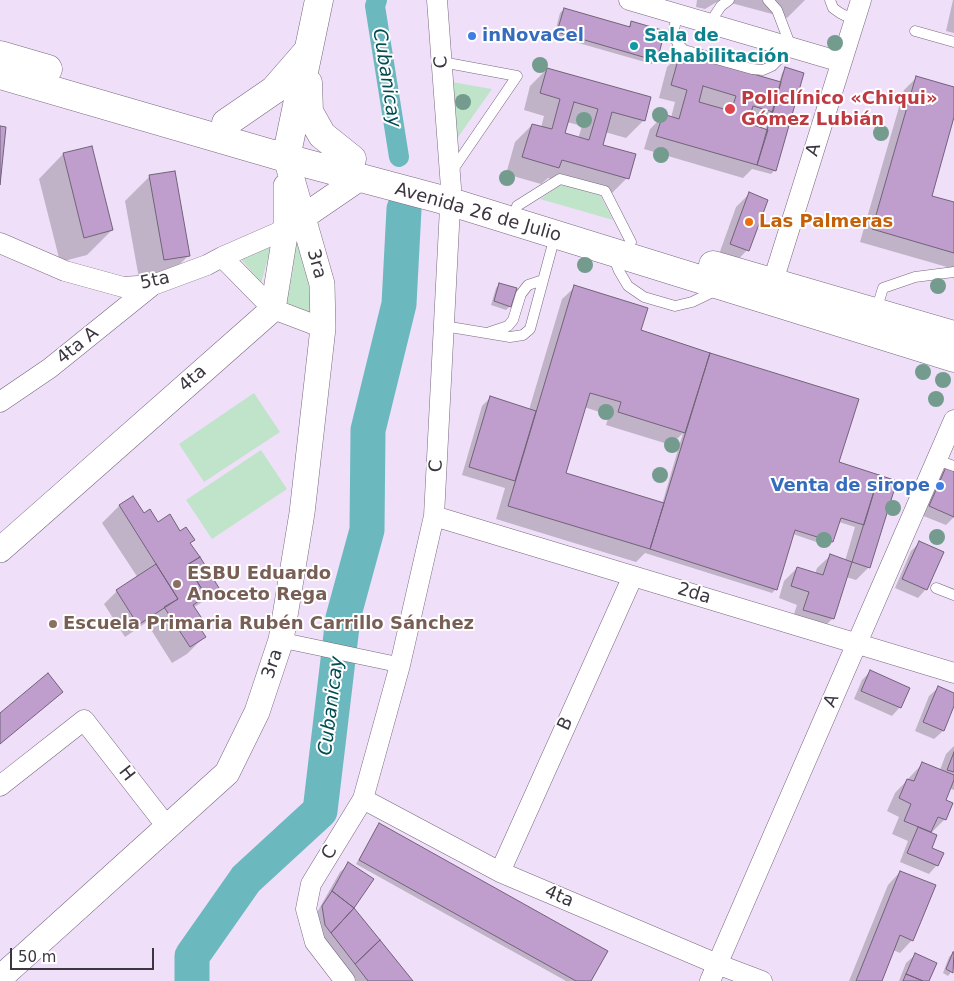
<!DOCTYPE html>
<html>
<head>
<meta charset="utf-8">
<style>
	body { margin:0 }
	#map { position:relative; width:954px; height:981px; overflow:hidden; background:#f0dff9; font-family:"DejaVu Sans",sans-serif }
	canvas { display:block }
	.scale { position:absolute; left:10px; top:948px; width:144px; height:22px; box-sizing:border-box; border:2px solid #3c3640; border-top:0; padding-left:6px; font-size:15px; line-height:18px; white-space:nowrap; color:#3c3640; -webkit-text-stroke:4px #fff; paint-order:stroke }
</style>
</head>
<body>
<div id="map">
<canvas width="954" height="981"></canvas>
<div class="scale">50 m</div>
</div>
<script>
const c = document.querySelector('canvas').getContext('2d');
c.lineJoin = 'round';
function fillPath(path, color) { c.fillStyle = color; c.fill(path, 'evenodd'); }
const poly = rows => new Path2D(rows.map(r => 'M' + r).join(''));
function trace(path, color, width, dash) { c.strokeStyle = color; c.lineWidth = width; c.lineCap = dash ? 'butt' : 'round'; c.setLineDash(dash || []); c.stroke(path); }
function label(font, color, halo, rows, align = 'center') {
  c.font = font + ' "DejaVu Sans",sans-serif'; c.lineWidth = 4; c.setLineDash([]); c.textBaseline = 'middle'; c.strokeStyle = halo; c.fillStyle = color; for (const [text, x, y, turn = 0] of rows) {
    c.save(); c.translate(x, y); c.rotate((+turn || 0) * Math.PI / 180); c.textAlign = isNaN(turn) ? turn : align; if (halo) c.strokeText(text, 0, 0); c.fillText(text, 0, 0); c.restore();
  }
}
fillPath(poly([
	[452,82,492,89,456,140],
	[562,184,600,195,613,220,540,199],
	[297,235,312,285,310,315,284,306,292,275],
	[272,244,261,283,240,258],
	[254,393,280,432,204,482,179,444],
	[261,450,287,489,212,539,186,500]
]), '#c0e4ca');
fillPath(poly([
	[697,0,805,0,787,18,720,0,705,9,696,7],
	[953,0,954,0,954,33,946,31],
	[564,9,628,27,632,22,656,60,652,64,554,36,560,13],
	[680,54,779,83,782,73,786,69,775,170,771,174,752,169,743,178,644,149,650,129,663,116,671,118,675,102,659,98,667,67],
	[770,113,765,130,746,124,747,121,759,124],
	[547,69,650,98,643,121,626,138,605,132,601,145,627,178,610,195,548,178,541,184,506,174,515,142,532,125,541,128,544,116,524,110,530,86],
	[567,122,582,126,578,139,564,134],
	[917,77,954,88,954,113,930,197,954,204,954,269,860,242,904,90],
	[63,154,112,230,87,255,60,262,39,179],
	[150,176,189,255,164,280,140,284,125,201],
	[749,194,747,250,735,263,718,257,736,207],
	[500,284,510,306,506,310,491,305,496,288],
	[575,287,639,331,710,354,838,463,896,481,869,567,856,580,846,577,833,618,820,631,791,623,797,605,779,598,784,581,797,568,815,574,817,568,830,556,845,561,855,527,839,522,832,542,828,546,793,534,776,589,772,593,645,553,636,562,496,519,505,488,462,475,482,406,490,398,529,410,562,299],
	[584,407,609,415,606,425,671,445,683,433,662,504,564,474],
	[946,468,954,472,954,517,946,525,921,515,937,477],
	[133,498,143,514,158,523,180,532,218,588,205,600,193,608,201,620,196,625,204,637,187,654,172,663,148,625,154,617,125,637,104,604,117,591,138,578,102,523,119,506],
	[920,542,926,589,918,598,895,588,911,551],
	[870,672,900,707,892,716,854,699,862,680],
	[938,688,954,694,954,703,943,731,934,739,915,731,929,696],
	[954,746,954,790,949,788,944,801,951,804,944,820,931,833,930,849,937,865,929,874,900,862,908,841,892,834,899,817,887,811,895,793,923,763,940,770,946,754],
	[379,825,589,981,566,981,356,864,376,829],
	[349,864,352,908,411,981,340,981,317,934,315,916,340,872],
	[900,872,912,940,900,953,893,950,880,981,849,981,888,885],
	[953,953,954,968,948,976,943,973,949,957],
	[915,955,928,981,899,981,906,963]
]), '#0003');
trace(poly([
	[377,0,375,6,399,157]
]), '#6bb9bf', 20);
trace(poly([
	[192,981,192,956,246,879,320,811,343,618,367,530,368,430,399,304,404,209]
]), '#6bb9bf', 35);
const building = poly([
	[564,8,630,27,631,21,665,31,657,61,557,32,564,8],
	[680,53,781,82,773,112,753,106,748,123,768,130,757,165,656,136,663,114,679,119,687,90,671,85,680,53],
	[703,86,736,96,731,111,699,102,703,86],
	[785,67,804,73,776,171,757,165,785,67],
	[547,68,651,97,645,121,612,112,603,145,636,154,629,179,562,160,559,168,522,157,532,124,552,129,560,99,540,93,547,68],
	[574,102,598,109,589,140,565,133,574,102],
	[916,76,954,87,954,117,932,196,954,202,954,253,872,229,916,76],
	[0,126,6,127,0,185,0,126],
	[92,146,113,230,84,238,63,153,92,146],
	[175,171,190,256,164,260,149,175,175,171],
	[749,192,768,200,749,251,730,244,749,192],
	[499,283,517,288,511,307,494,301,499,283],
	[574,285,648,308,641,330,710,353,685,433,618,412,621,402,590,393,566,473,664,503,650,549,508,506,574,285],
	[710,353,859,399,839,462,879,475,864,525,841,518,833,542,795,530,777,590,650,549,710,353],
	[490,396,536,411,515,481,469,467,490,396],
	[946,467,954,470,954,517,929,506,946,467],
	[879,475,897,481,870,568,852,562,879,475],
	[133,496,144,513,150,509,158,522,170,514,180,531,186,527,195,540,190,543,200,557,187,565,206,596,193,605,203,620,197,624,206,637,190,647,164,607,178,599,119,505,133,496],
	[919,541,944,552,927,590,902,579,919,541],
	[830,554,852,562,834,619,803,610,809,592,791,586,797,567,823,575,830,554],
	[200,557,219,588,206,596,187,565,200,557],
	[156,564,178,599,138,625,116,590,156,564],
	[870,670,910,688,901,708,861,691,870,670],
	[48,673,63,692,0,744,0,713,48,673],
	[938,686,954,693,954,706,944,731,923,722,938,686],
	[954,752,954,772,947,770,954,752],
	[922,762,954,775,954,780,946,800,953,803,946,820,938,817,931,832,904,821,911,804,899,798,907,779,914,781,922,762],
	[379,823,608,951,591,981,576,981,359,860,379,823],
	[918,827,937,835,932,848,944,853,938,866,907,853,918,827],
	[348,862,374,879,354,908,332,891,348,862],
	[900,871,936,885,913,941,900,935,882,981,856,981,900,871],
	[332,891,354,908,331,933,325,925,322,906,332,891],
	[354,908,380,940,355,964,331,933,354,908],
	[380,940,413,981,368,981,355,964,380,940],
	[953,952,954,952,953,973,946,969,953,952],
	[915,953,937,963,929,981,923,981,906,974,915,953],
	[906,974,923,981,903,981,906,974]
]);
fillPath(building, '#bf9ece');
trace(building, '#716278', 1);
const service = poly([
	[830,0,833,8,840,13,854,20],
	[677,14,674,30,674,36,678,44,684,50,752,69,763,70,772,66,791,47,777,10,768,0],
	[712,23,715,15,721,6,729,0],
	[915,31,954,42],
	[442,62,517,76,452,171],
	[517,206,560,179,605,191,631,242],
	[613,256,619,271,628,286,644,297,675,306,692,302,719,289],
	[876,311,883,288,915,277,954,272],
	[444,326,510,337,523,335,530,329,555,236],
	[490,332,508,326,513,320,521,294,528,285,543,280],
	[937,460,954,466],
	[936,588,954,595]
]);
const pedestrian = poly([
	[281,640,400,665]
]);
const minor = poly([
	[629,0,841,62],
	[0,243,65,271,123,287,153,285,207,265,222,257,286,229,295,222],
	[222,257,273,309,323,328],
	[769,294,861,0],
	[0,402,50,368,153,285],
	[434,516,954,673],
	[0,786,84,720,168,828],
	[363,799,500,872,717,964,762,981],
	[500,872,633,576],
	[345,981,315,942,306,909,311,884,363,799,400,665,434,516,451,188,437,0],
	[710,981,954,420]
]);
const tertiary = poly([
	[303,217,360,178],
	[0,550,273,309,286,229,286,186],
	[0,978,227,773,257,712,281,640,302,513,323,328,322,284,286,158]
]);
const secondary = poly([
	[0,55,48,69],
	[0,75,286,158,451,202,954,358],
	[308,83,309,112,322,135,352,159],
	[226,123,274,90,307,52],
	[286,158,319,0],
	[713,265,954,335]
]);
trace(service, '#77687e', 11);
trace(pedestrian, '#77687e', 16);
trace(minor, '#77687e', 21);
trace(tertiary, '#77687e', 26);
trace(secondary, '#77687e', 29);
trace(service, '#fff', 10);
trace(pedestrian, '#fff', 15);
trace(minor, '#fff', 20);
trace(tertiary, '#fff', 25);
trace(secondary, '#fff', 28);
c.fillStyle = '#739b8e';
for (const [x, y] of [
	[835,43],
	[540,65],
	[463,102],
	[660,115],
	[584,120],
	[881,133],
	[661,155],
	[507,178],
	[585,265],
	[938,286],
	[923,372],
	[943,380],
	[936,399],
	[606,412],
	[672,445],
	[660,475],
	[893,508],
	[937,537],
	[824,540]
]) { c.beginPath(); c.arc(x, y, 8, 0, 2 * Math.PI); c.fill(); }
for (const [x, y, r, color] of [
	[472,36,5,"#3f7fe0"],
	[634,46,5,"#0f9aa8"],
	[730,109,6,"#e0444e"],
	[749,222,5,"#e8710a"],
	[940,486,5,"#3f7fe0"],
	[177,584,5,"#8d6e63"],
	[53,624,5,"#8d6e63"]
]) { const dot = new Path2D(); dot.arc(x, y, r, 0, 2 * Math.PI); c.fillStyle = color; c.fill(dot); trace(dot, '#fff', 2); }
label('bold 18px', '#366cbe', '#fff', [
	["inNovaCel",482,36],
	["Venta de sirope",930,486,"right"]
], 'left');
label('bold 18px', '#0d838f', '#fff', [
	["Sala de",644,36],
	["Rehabilitación",644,57]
], 'left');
label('18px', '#3c3640', '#fff', [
	["C",442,62,-94],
	["A",814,150,-73],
	["Avenida 26 de Julio",478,213,16],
	["3ra",316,264,75],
	["5ta",155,281,-12],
	["4ta A",78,346,-39],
	["4ta",193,379,-41],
	["C",437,466,-87],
	["2da",694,594,17],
	["3ra",273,664,-72],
	["A",832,701,-66],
	["B",566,724,-66],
	["H",126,774,52],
	["C",330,853,-59],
	["4ta",559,897,23]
]);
label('bold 18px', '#be3a42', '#fff', [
	["Policlínico «Chiqui»",741,99],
	["Gómez Lubián",741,120]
], 'left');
label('bold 18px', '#c56008', '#fff', [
	["Las Palmeras",759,222]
], 'left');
label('bold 18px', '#785e54', '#fff', [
	["ESBU Eduardo",187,574],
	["Anoceto Rega",187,595],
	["Escuela Primaria Rubén Carrillo Sánchez",63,624]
], 'left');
label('italic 19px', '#014c51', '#fff', [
	["Cubanicay",386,78,81],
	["Cubanicay",332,706,-83]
]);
</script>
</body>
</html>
